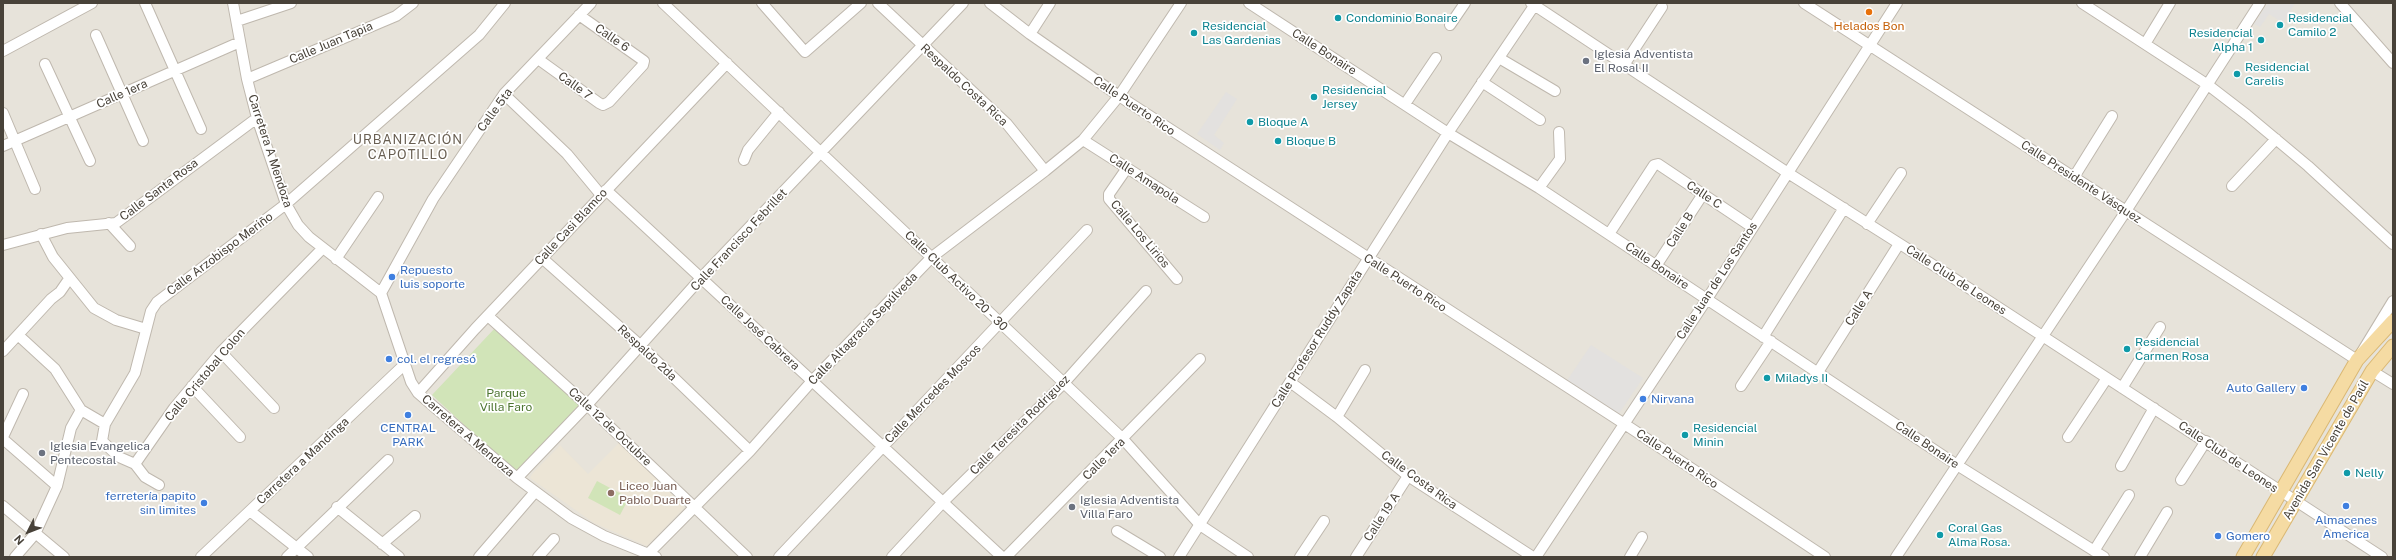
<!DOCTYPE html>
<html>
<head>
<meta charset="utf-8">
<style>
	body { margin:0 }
	#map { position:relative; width:2396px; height:560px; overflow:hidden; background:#f4f1eb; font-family:"Public Sans",sans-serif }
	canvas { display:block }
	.frame { position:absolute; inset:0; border:4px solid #484239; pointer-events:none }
	.north { position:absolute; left:8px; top:512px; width:40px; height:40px; -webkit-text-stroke:3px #fff; paint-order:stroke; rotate:228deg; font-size:11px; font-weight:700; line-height:16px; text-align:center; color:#484239 }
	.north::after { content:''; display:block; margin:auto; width:14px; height:18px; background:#484239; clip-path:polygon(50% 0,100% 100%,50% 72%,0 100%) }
</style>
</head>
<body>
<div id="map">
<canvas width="2396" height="560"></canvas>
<div class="frame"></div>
<div class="north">N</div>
</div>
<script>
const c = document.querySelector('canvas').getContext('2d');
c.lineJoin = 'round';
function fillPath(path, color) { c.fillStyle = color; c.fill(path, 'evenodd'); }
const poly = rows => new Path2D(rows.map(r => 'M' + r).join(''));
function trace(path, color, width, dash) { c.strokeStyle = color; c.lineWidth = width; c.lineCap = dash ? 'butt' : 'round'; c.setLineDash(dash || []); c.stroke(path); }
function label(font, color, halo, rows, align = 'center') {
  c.font = font + ' "Public Sans",sans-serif'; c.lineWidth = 3.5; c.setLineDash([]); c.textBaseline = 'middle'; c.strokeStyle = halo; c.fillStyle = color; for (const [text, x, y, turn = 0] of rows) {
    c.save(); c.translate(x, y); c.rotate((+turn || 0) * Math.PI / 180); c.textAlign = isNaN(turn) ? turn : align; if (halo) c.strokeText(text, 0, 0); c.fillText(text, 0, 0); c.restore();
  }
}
fillPath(poly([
	[3,3,2393,3,2393,557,3,557]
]), '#e7e3da');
fillPath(poly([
	[620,442,685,507,647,546,594,523,530,478,532,474,560,445,588,474]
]), '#ece5d6');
fillPath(poly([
	[496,327,580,404,516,473,432,395],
	[597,481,629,498,620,515,588,498]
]), '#d1e4b8');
fillPath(poly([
	[2268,3,2295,3,2283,23,2269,14,2260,27,2254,24],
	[1226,92,1237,99,1214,135,1224,143,1220,150,1197,134],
	[1591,345,1643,378,1618,415,1566,382]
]), '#e3e1df');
const minor = poly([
	[145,3,201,129],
	[233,3,247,79,257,118,286,204,298,225,309,237,381,293,411,382,418,393,517,478,571,518,604,536,656,557],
	[663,3,1123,439,1200,525,1248,557],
	[762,3,805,52,861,3],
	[878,3,1007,124,1045,171],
	[990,3,1030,34,1119,96,1623,423,1825,557],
	[1249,3,1448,133,1539,188,1957,465,2104,557],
	[1531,3,1788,173,1941,270,2382,557],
	[1804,3,2357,360,2393,301],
	[2082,3,2208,85,2247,115,2308,166,2393,244],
	[2340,3,2393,63],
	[237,21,291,3],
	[1450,25,1465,3],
	[1030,34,1050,3],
	[96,35,143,141],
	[2145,44,2170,3],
	[3,51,92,3],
	[1499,58,1555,91],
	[538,59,599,103,603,105,609,102,643,65,644,61,579,15],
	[45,64,90,161],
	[1624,65,1662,7],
	[247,79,396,16,413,3],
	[1482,82,1540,120],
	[504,94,567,154,601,195],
	[1405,104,1436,58],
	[3,113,35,189],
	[1083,140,1204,217],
	[3,146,240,42],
	[744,160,748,150,779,112],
	[1127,168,1109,194,1109,199,1177,279],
	[2074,177,2112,116],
	[2232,186,2276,139],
	[1539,188,1560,159,1559,132],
	[606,190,1002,557],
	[109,223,130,246],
	[1867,224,1901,173],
	[41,234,53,257,94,308,116,320,146,329],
	[1609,234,1654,165,1658,164,1752,227],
	[3,245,67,228,116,223,257,118],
	[322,249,221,352,174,408,135,464,119,457,102,441,105,424,135,373,151,311,157,302,286,204,479,35,505,3],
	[542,258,641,346,750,451],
	[336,259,378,197],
	[1656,266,1703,194],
	[381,293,433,199,504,94,591,3],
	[488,316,587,405,747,557],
	[18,335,55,369,81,410,105,424],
	[1763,337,1844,208],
	[3,351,51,299,60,292,69,279],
	[221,352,274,408],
	[2372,371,2393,384],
	[1818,372,1899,244],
	[1290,382,1337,417,1408,476,1533,557],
	[192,386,240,437],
	[1741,386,1771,341],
	[2122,388,2160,327],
	[418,393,475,329,727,63],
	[1337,417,1365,370],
	[3,437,23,394],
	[2068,437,2107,378],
	[3,439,57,486],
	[135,464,145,477,159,485],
	[2121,466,2154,408],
	[517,478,587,405,701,278,963,3],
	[2181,480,2206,441],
	[3,506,64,557],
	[337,507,399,557],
	[250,511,308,557],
	[1117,531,1160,557],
	[382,544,415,516],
	[2094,551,2129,495],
	[15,557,35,534,57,486,71,428,81,410],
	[201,557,405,364],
	[287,557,388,460],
	[479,557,535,492],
	[538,557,554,539],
	[645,557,750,451,812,381,932,257,1045,171,1083,140,1119,96,1181,3],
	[779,557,1087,230],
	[892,557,943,502,1064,383,1146,291],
	[1006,557,1200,359],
	[1179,557,1448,133,1536,3],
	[1300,557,1324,521],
	[1356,557,1408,476],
	[1536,557,1707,299,1897,3],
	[1630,557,1642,537],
	[1896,557,2126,211,2260,3],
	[2140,557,2167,512]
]);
const major = poly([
	[2243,557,2357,360,2393,321],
	[2263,557,2372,371,2393,346]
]);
trace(minor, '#bfb8ae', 12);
trace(major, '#dab873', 15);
trace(minor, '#fff', 10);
trace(major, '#f5dba3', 13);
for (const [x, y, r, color] of [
	[1869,12,4,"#e8710a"],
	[1338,18,4,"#0f9aa8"],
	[2280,25,4,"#0f9aa8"],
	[1194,33,4,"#0f9aa8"],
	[2261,40,4,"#0f9aa8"],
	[1586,61,4,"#6b7280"],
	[2237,74,4,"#0f9aa8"],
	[1314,97,4,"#0f9aa8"],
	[1250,122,4,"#0f9aa8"],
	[1278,141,4,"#0f9aa8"],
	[392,277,4,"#3f7fe0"],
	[2127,349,4,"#0f9aa8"],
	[389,359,4,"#3f7fe0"],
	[1767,378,4,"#0f9aa8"],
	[2304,388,4,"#3f7fe0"],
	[1643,399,4,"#3f7fe0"],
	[408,415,4,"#3f7fe0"],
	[1685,435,4,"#0f9aa8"],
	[42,453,4,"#6b7280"],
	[2347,473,4,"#0f9aa8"],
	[611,493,4,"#8d6e63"],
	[204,503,4,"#3f7fe0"],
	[2346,506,4,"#3f7fe0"],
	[1072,507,4,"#6b7280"],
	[1940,535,4,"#0f9aa8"],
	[2218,536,4,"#3f7fe0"]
]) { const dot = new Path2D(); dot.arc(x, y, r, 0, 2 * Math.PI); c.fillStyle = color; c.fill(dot); trace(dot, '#fff', 1.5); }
label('12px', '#0d838f', '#fff', [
	["Condominio Bonaire",1346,18],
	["Residencial",2288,18],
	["Camilo 2",2288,32],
	["Residencial",1202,26],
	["Las Gardenias",1202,40],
	["Residencial",2253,33,"right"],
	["Alpha 1",2253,47,"right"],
	["Residencial",2245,67],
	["Carelis",2245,81],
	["Residencial",1322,90],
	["Jersey",1322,104],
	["Bloque A",1258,122],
	["Bloque B",1286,141],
	["Residencial",2135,342],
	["Carmen Rosa",2135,356],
	["Miladys II",1775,378],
	["Residencial",1693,428],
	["Minin",1693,442],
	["Nelly",2355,473],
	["Coral Gas",1948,528],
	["Alma Rosa.",1948,542]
], 'left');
label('12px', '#c56008', '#fff', [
	["Helados Bon",1869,26]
]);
label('12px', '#484239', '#fff', [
	["Calle 6",612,38,35],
	["Calle Juan Tapia",331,43,-23],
	["Calle Bonaire",1324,52,33],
	["Respaldo Costa Rica",964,85,43],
	["Calle 7",575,86,36],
	["Calle 1era",122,94,-24],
	["Calle Puerto Rico",1134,106,34],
	["Calle 5ta",495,110,-54],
	["Carretera A Mendoza",270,151,72],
	["Calle Amapola",1144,179,33],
	["Calle Presidente Vásquez",2081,182,33],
	["Calle Santa Rosa",159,190,-37],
	["Calle C",1704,195,34],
	["Calle Casi Blamco",571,227,-47],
	["Calle B",1680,230,-57],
	["Calle Los Lirios",1140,234,50],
	["Calle Francisco Febrillet",739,240,-47],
	["Calle Arzobispo Meriño",220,254,-37],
	["Calle Bonaire",1657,266,34],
	["Calle Club de Leones",1956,280,33],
	["Calle Club Activo 20 - 30",956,281,44],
	["Calle Juan de Los Santos",1717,281,-57],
	["Calle Puerto Rico",1405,283,33],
	["Calle A",1859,308,-58],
	["Calle Altagracia Sepúlveda",863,329,-46],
	["Calle José Cabrera",760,333,43],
	["Calle Profesor Ruddy Zapata",1317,339,-58],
	["Respaldo 2da",647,353,43],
	["Calle Cristobal Colon",205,375,-50],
	["Calle Mercedes Moscos",933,394,-46],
	["Calle Teresita Rodriguez",1020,425,-45],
	["Calle 12 de Octubre",610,427,43],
	["Carretera A Mendoza",468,436,41],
	["Calle Bonaire",1927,445,34],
	["Avenida San Vicente de Paúl",2326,450,-60],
	["Calle Club de Leones",2228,457,34],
	["Calle 1era",1104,459,-45],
	["Calle Puerto Rico",1677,459,34],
	["Carretera a Mandinga",303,461,-43],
	["Calle Costa Rica",1419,480,36],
	["Calle 19 A",1382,517,-57]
]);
label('12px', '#5b616d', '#fff', [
	["Iglesia Adventista",1594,54],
	["El Rosal II",1594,68],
	["Iglesia Evangelica",50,446],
	["Pentecostal",50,460],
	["Iglesia Adventista",1080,500],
	["Villa Faro",1080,514]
], 'left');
label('12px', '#366cbe', '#fff', [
	["Repuesto",400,270],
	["luis soporte",400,284],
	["col. el regresó",397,359],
	["Auto Gallery",2296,388,"right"],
	["Nirvana",1651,399],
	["CENTRAL",408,428,"center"],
	["PARK",408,442,"center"],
	["ferretería papito",196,496,"right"],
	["sin limites",196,510,"right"],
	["Almacenes",2346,520,"center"],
	["America",2346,534,"center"],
	["Gomero",2226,536]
], 'left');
label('12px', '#4d7531', '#fff', [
	["Parque",506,393],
	["Villa Faro",506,407]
]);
label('12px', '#785e54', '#fff', [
	["Liceo Juan",619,486],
	["Pablo Duarte",619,500]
], 'left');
c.letterSpacing = '1px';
label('13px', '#695f52', '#fff', [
	["URBANIZACIÓN",408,140],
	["CAPOTILLO",408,155]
]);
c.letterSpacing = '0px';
</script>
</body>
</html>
